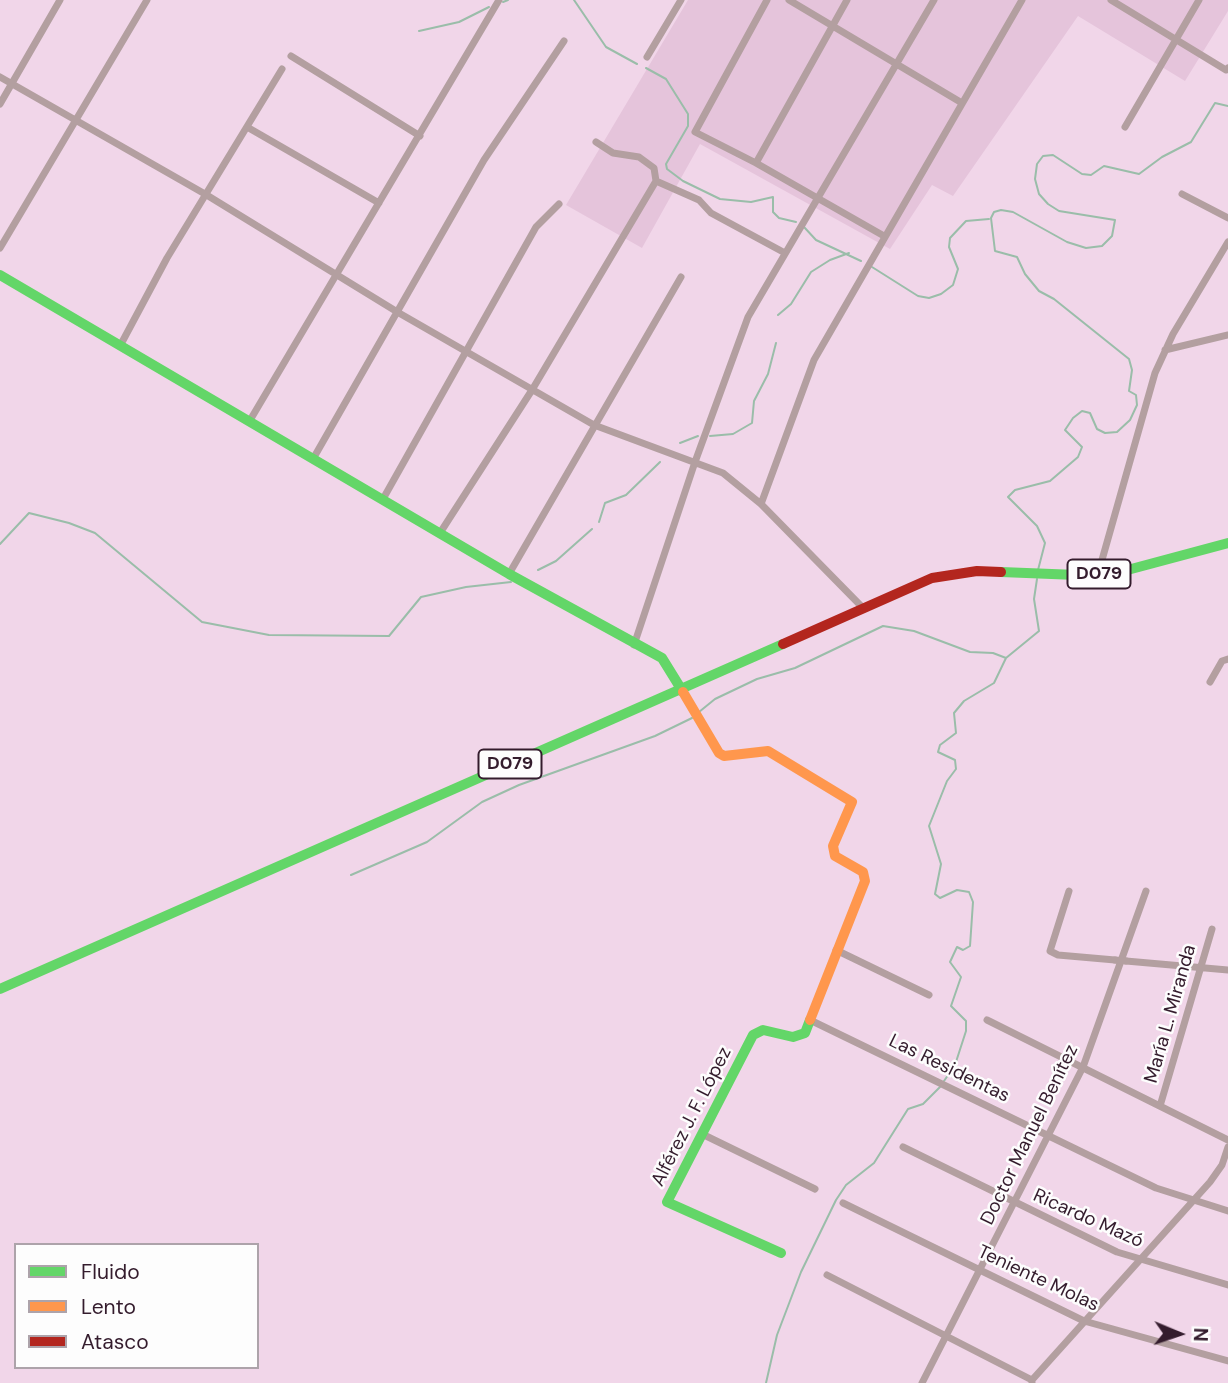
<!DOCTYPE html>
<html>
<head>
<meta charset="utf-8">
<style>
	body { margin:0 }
	#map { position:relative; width:1228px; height:1383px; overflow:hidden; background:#f1d6e9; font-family:"DM Sans",sans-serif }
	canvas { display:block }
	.legend { position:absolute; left:14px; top:1243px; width:245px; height:126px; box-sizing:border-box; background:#fdfdfd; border:2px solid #ada3aa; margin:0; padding:9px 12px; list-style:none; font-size:21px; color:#341c2d }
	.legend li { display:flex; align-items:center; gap:14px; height:35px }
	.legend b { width:35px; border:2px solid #ada3aa }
	.north { position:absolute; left:1144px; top:1299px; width:70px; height:70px; -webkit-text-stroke:5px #fdfdfd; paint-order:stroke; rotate:92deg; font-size:19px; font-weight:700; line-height:28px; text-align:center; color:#341c2d }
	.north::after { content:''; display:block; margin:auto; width:24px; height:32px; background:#341c2d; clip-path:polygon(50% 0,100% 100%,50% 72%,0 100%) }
</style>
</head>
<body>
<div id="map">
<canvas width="1228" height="1383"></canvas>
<ul class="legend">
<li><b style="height:9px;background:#63d668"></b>Fluido</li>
<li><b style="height:9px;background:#ff974d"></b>Lento</li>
<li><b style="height:9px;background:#b3261e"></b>Atasco</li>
</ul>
<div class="north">N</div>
</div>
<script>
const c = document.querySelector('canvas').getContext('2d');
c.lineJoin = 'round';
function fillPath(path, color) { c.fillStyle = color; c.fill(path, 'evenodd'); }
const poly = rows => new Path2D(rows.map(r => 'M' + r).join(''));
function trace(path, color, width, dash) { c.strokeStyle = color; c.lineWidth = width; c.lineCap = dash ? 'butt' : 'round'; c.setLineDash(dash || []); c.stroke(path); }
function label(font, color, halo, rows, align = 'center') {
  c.font = font + ' "DM Sans",sans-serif'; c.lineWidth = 5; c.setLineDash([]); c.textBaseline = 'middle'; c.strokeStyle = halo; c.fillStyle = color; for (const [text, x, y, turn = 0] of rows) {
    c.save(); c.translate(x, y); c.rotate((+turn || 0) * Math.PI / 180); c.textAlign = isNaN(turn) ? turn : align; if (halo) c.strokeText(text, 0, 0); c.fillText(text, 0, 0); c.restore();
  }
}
fillPath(poly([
	[688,0,1228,0,1228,11,1185,81,1078,16,953,196,932,185,890,249,700,144,642,248,566,205]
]), '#e5c4db');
trace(poly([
	[574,0,606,47,637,64],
	[503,2,508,0],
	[419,31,459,22,489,7],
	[646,68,666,79,688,114,688,126,666,164,667,169,683,181,720,199,751,202,773,197,773,212,779,218,796,222],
	[804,227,816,240,861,261],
	[872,267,918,296,929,298,941,294,953,285,958,269,949,247,950,238,966,221,989,219],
	[778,315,791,304,811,272,830,260,849,253],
	[710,436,733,434,752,423,754,401,768,374,776,343],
	[680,443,698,436],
	[599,522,605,503,626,495,660,462],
	[0,544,29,513,69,523,95,533,202,622,269,635,389,636,421,597,466,587,511,582],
	[538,570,556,561,592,529],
	[1038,570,1045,543,1037,526,1008,497,1015,490,1050,481,1078,457,1082,447,1065,430,1073,418,1082,411,1090,413,1097,429,1105,433,1117,432,1130,420,1137,405,1136,395,1129,391,1132,370,1129,359,1054,299,1039,291,1025,274,1017,257,995,251,991,218,994,212,1001,210,1013,212,1067,242,1086,248,1102,246,1112,236,1115,220,1059,211,1048,204,1039,194,1035,179,1037,164,1043,156,1053,155,1082,174,1091,175,1104,166,1139,174,1162,157,1191,142,1215,103,1228,106],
	[699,712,715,699,757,679,795,668,883,626,914,631,970,652,993,653,1006,658],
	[351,875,427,842,482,802,519,785,655,736,692,718],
	[944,1081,955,1065,966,1031,966,1021,951,1006,961,977,950,962,957,947,963,950,970,946,973,902,969,892,957,890,940,898,935,894,941,864,929,826,947,781,956,769,955,760,938,752,940,745,956,733,954,713,964,701,994,683,1006,658,1039,631,1034,599,1037,579],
	[766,1383,777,1335,801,1272,836,1200,846,1185,874,1163,908,1109,923,1104,941,1086]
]), '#9abda9', 2);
trace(poly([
	[767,0,695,132,756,163,884,236],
	[789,0,962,103],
	[1111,0,1226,70,1228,68],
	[291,56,420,136],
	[647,57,681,0],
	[0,77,205,194,399,313,594,425,723,473,761,504,864,609],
	[0,104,60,0],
	[247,127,379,203],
	[1125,127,1199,0],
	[756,163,847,0],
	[656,181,699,200,711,213,785,253],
	[1182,194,1228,218],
	[0,248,147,0],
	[120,346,167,258,282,69],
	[1165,350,1228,335],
	[249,422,499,0],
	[313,459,484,160,564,41],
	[383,499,536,227,559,204],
	[761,504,814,360,1022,0],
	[440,533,532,390,656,181,654,168,639,157,613,153,596,142],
	[509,574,681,277],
	[1098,574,1155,373,1173,334,1228,242],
	[634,645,695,462,748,317,934,0],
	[1210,682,1222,661,1228,659],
	[1069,891,1050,951,1058,955,1115,960],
	[836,950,929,995],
	[1126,961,1228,970],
	[810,1020,1156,1188,1228,1211],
	[987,1020,1228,1140],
	[1160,1106,1212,929],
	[702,1134,815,1189],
	[903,1147,1117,1252,1228,1285],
	[843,1203,1084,1321,1228,1361],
	[827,1275,1032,1380],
	[922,1383,1083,1067,1146,891],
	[1032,1383,1032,1380,1210,1182,1222,1165,1228,1147]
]), '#b39fa0', 7);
trace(poly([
	[0,275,509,574,662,658,683,692],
	[1001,572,1077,575,1120,572,1228,543],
	[0,989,783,644],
	[781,1253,667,1202,753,1035,763,1030,793,1037,805,1033,810,1020]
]), '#63d668', 10);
trace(poly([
	[683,692,719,753,724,756,768,751,852,802,833,846,835,856,863,872,865,881,810,1020]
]), '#ff974d', 10);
trace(poly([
	[783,644,932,578,977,571,1001,572]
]), '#b3261e', 10);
trace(poly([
	[1115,960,1126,961]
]), '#b39fa0', 7);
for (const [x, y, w] of [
	[1099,574,63],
	[510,764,63]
]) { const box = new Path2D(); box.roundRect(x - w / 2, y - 14.5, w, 29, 5); c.fillStyle = '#fdfdfd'; c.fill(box); trace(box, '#341c2d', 2); }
label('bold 18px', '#341c2d', null, [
	["D079",1099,574],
	["D079",510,764]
]);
label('19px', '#341c2d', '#fdfdfd', [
	["María L. Miranda",1171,1014,-74],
	["Las Residentas",949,1069,26],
	["Alférez J. F. López",692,1117,-63],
	["Doctor Manuel Benítez",1030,1135,-64],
	["Ricardo Mazó",1088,1219,24],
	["Teniente Molas",1038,1279,25]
]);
</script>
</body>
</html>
